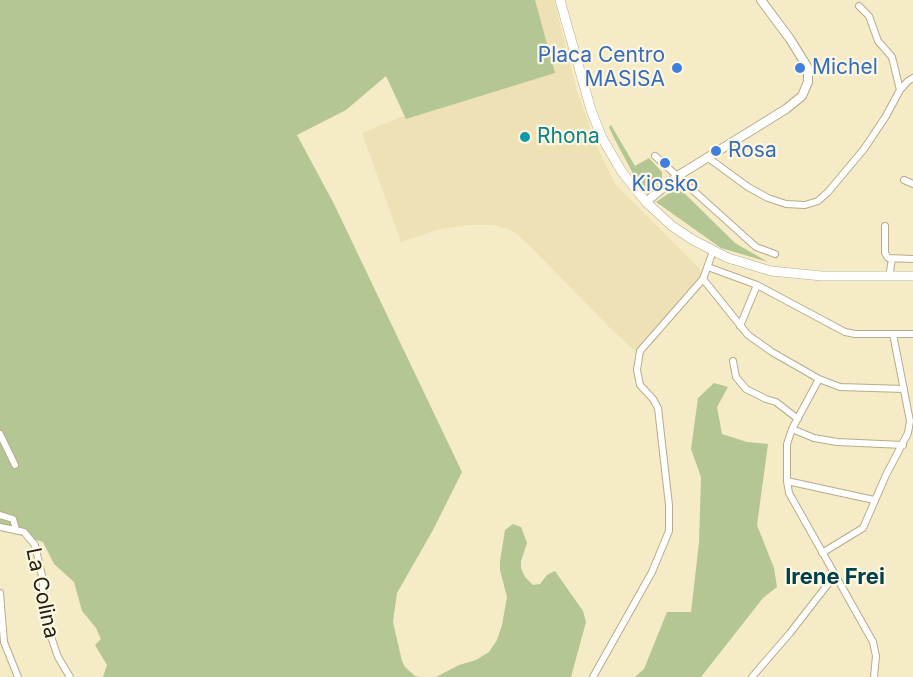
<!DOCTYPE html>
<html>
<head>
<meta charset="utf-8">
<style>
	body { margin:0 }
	canvas { display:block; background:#f5ebc6 }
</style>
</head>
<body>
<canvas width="913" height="677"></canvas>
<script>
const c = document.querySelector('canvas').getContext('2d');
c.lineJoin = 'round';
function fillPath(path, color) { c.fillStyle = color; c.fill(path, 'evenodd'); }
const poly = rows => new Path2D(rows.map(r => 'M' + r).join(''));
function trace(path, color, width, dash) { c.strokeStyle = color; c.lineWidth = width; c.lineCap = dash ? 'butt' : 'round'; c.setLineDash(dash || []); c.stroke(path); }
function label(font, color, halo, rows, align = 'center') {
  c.font = font + ' Inter,sans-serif'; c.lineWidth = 4.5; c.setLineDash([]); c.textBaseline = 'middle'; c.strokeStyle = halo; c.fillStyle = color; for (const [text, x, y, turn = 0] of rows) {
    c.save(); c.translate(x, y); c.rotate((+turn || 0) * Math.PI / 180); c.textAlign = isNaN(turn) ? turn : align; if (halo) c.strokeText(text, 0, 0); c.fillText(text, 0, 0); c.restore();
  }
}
fillPath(poly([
	[459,0,554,0,577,91,595,142,615,184,700,269,701,275,635,351,610,328,526,242,511,230,493,225,470,225,440,229,401,242,362,133,485,82]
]), '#ede1b5');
fillPath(poly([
	[0,0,535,0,555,73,406,119,386,76,346,110,297,135,334,204,462,472,433,530,397,593,393,622,402,661,405,667,415,676,420,677,103,677,107,665,95,645,101,639,96,628,82,611,74,582,54,564,43,542,0,529],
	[611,125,635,166,649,158,662,172,662,180,648,192,638,183,614,138,609,127],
	[678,187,735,243,768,262,721,248,656,202],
	[714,383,728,387,717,407,722,434,747,442,768,444,757,525,774,568,777,587,763,598,701,677,635,677,644,669,667,612,691,612,699,543,701,477,691,449,698,398],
	[513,524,521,527,527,543,521,561,521,568,525,577,533,585,540,584,547,575,555,571,583,611,586,622,571,677,436,677,459,665,476,660,489,652,497,640,502,625,507,597,500,570,500,561,505,530]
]), '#b4c693');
const street = poly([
	[900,90,908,81,913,78],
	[655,156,756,247,775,254],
	[707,157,748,187,768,198,786,204,805,205,818,201,828,192,864,149,886,116,900,90,892,57,878,41,869,16,859,6],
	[904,180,913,184],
	[885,226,885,253,888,258,913,259],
	[708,267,757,285,845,332,855,334,913,334],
	[889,277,892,259],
	[703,279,748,335,772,352,819,379,840,387,904,389],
	[740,326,757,285],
	[733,361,736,377,746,389,766,399,776,402,798,419],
	[819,379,792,429,787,444,787,481,789,493,873,642,876,656,874,677],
	[792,429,814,438,837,442,903,445],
	[0,434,15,465],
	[787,481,874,500],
	[0,515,13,519,16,529],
	[0,527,24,532,35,545,42,576,48,628,58,657,70,677],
	[822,553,863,528,886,475,908,433,910,421,893,334],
	[0,593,4,642,18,677],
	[593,677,652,572,669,531,669,505,658,408,653,399,640,385,637,370,640,351,703,279,713,251],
	[752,677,790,633,835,575]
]);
const secondary = poly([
	[646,202,676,177,786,109,802,96,808,82,808,68,790,39,761,0]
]);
const primary = poly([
	[560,0,591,110,602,138,622,172,646,202,672,226,693,240,728,258,771,271,822,276,913,276]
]);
trace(street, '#b6ac8a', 8);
trace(secondary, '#b6ac8a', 10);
trace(primary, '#b6ac8a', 10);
trace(street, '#fff', 6);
trace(secondary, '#fff', 8);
trace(primary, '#fff', 9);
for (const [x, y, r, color] of [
	[677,68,6,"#3f7fe0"],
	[800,68,6,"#3f7fe0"],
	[525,137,6,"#0f9aa8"],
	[716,151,6,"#3f7fe0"],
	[665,163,6,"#3f7fe0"]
]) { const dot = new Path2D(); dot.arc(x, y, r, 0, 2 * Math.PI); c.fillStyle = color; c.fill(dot); trace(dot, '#fef8e2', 2); }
label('21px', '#366cbe', '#fef8e2', [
	["Placa Centro",665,56,"right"],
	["MASISA",665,80,"right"],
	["Michel",812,68],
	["Rosa",728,151],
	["Kiosko",665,185,"center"]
], 'left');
label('21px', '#0d838f', '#fef8e2', [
	["Rhona",537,137]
], 'left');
label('21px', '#252214', '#fef8e2', [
	["La Colina",42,593,78]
]);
label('bold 22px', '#00404c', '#fef8e2', [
	["Irene Frei",835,577]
]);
</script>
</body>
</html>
